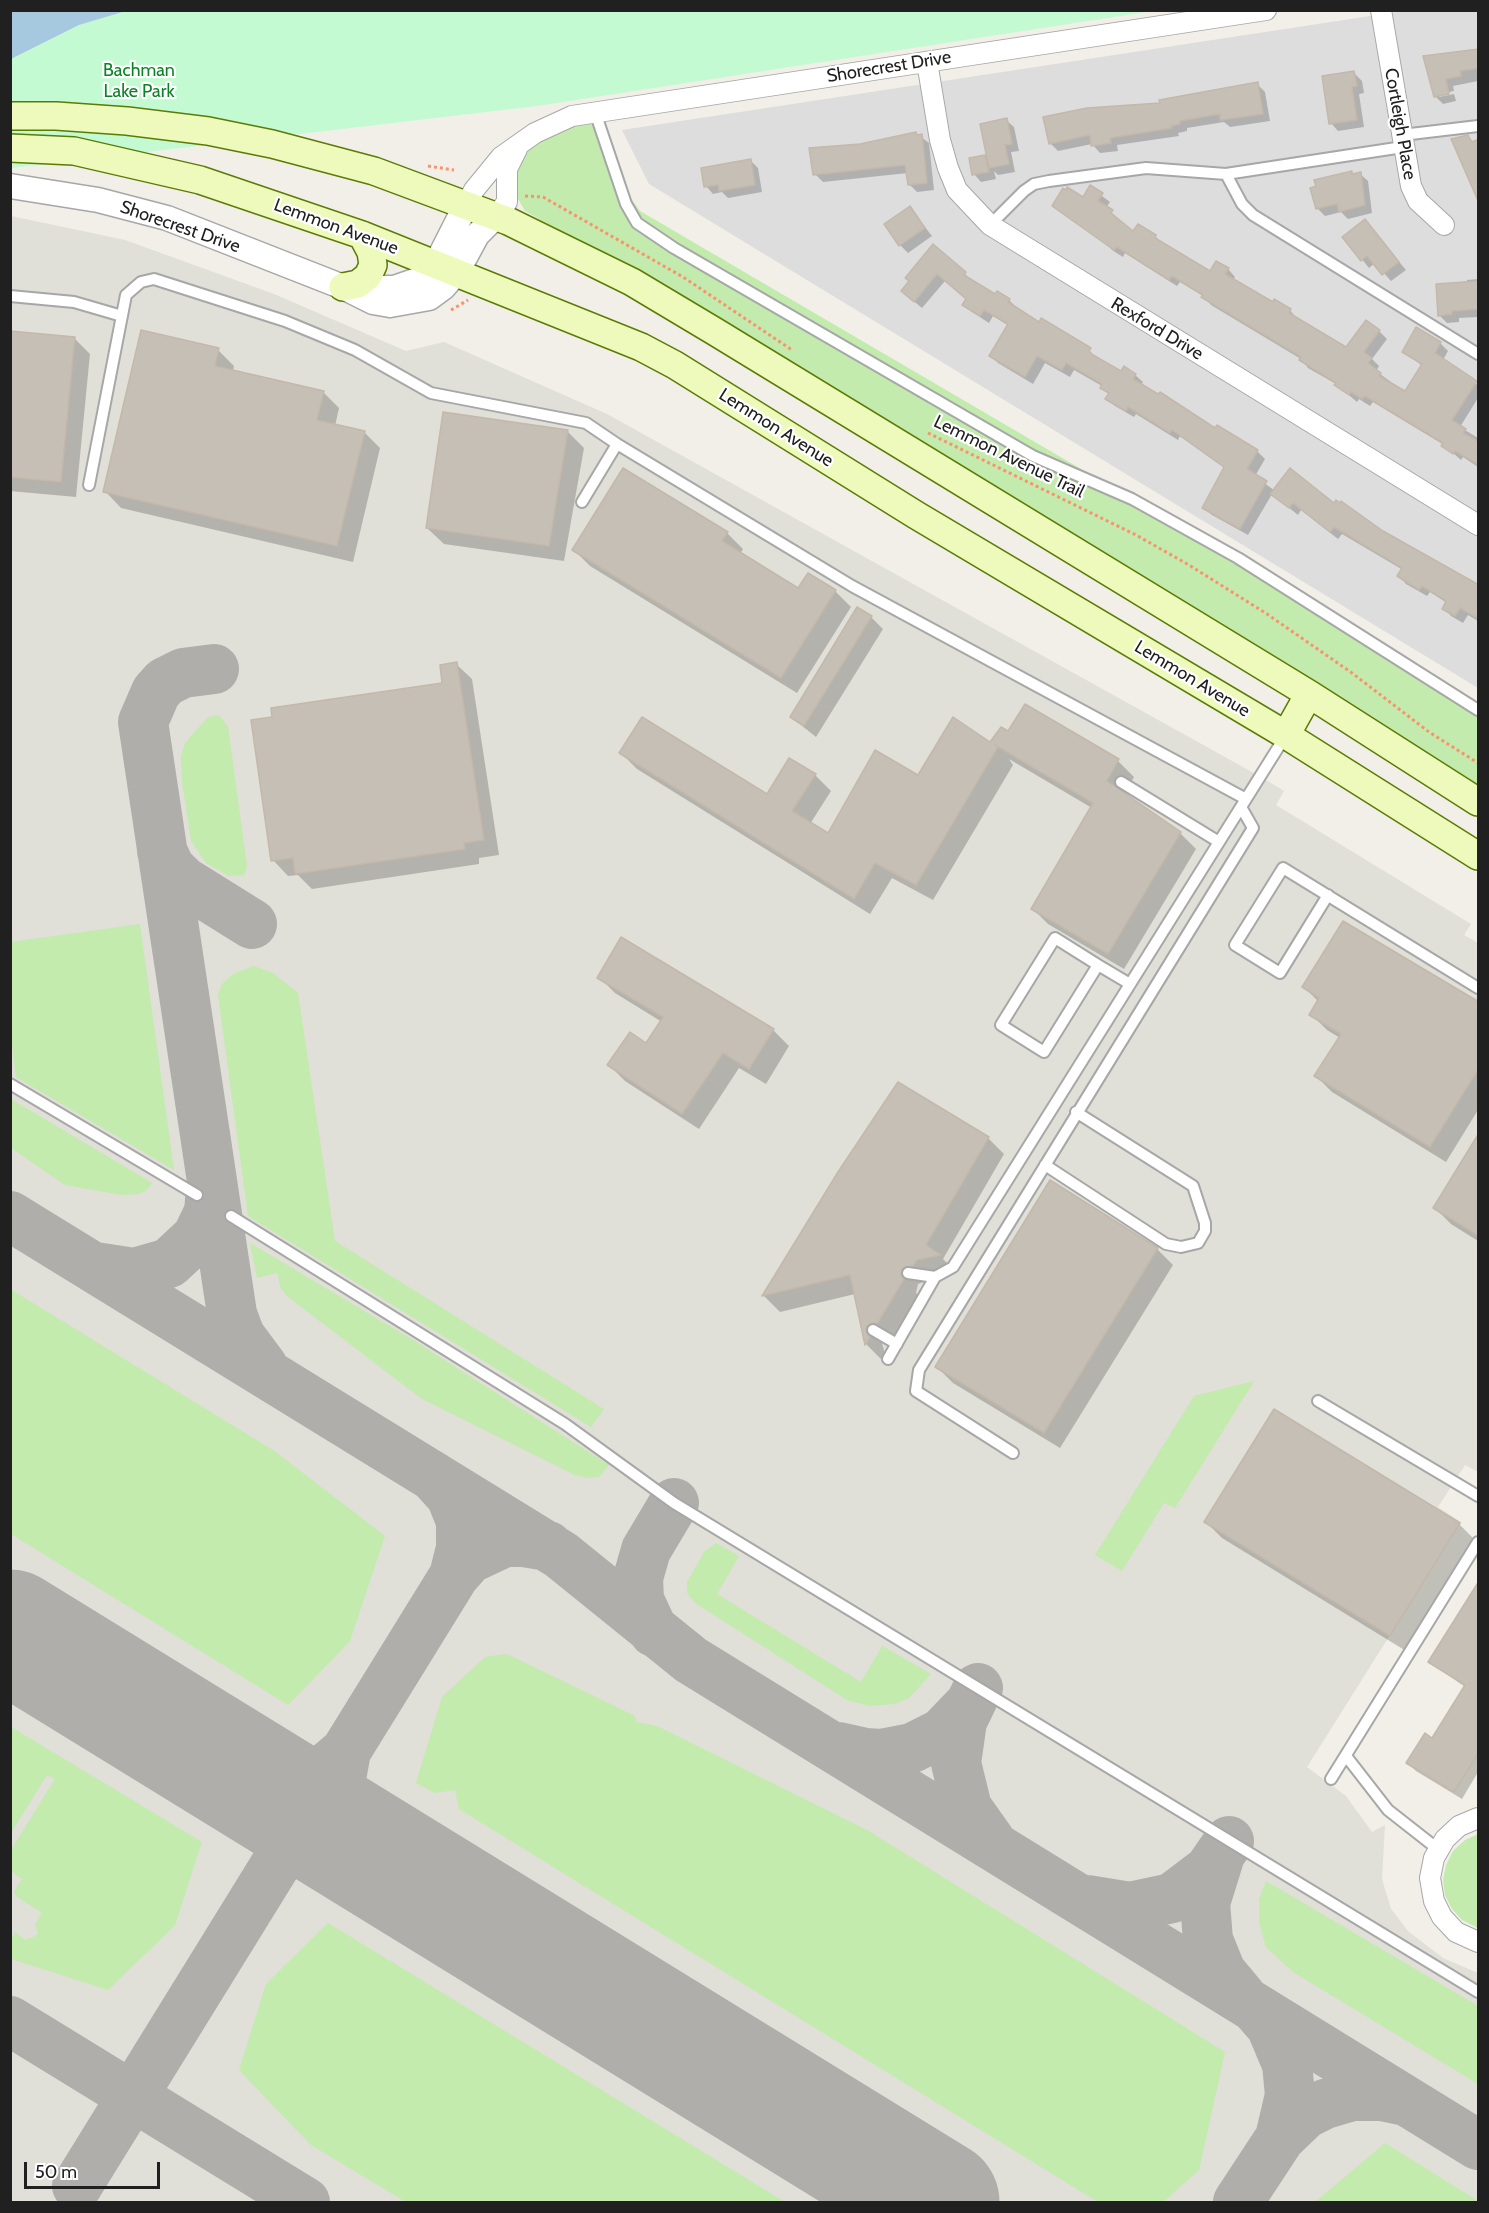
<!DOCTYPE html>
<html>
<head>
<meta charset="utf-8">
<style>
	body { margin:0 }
	#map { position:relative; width:1489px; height:2213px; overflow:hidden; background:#f1efe7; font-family:Cabin,sans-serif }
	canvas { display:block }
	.frame { position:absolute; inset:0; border:12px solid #202020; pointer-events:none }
	.scale { position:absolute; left:24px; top:2162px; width:136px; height:27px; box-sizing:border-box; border:3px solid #202020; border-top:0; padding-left:8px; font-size:18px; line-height:21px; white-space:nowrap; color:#202020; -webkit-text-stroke:4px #fff; paint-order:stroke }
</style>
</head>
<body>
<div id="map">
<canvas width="1489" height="2213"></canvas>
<div class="frame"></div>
<div class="scale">50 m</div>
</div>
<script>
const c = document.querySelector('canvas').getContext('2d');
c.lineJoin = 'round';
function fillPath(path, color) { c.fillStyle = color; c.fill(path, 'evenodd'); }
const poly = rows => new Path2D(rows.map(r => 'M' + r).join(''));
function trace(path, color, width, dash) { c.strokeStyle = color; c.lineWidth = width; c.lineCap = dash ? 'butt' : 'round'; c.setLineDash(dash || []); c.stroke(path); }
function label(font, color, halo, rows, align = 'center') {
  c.font = font + ' Cabin,sans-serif'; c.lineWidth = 4.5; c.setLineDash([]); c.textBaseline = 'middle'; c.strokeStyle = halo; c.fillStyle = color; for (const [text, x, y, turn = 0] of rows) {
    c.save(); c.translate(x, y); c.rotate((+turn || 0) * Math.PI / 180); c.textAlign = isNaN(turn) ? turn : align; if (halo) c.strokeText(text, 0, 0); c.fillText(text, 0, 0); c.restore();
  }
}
fillPath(poly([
	[1403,11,1478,11,1478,688,649,184,622,130]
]), '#dedddd');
fillPath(poly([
	[11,216,125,240,274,294,406,351,444,342,607,414,1261,777,1284,791,1276,805,1471,924,1464,935,1478,943,1478,1472,1465,1465,1438,1507,1461,1522,1307,1767,1346,1796,1372,1832,1385,1825,1382,1879,1391,1909,1409,1932,1443,1958,1478,1973,1478,2202,11,2202]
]), '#e0dfd8');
fillPath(poly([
	[583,122,602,127,618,180,640,211,1341,621,1478,705,1478,786,746,336,525,211,513,190,515,166,521,156,540,139],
	[219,715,228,727,247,866,244,875,229,876,206,863,191,841,182,781,181,756,185,743,208,717],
	[140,924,174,1170,16,1077,10,1028,11,942],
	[254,966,273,973,298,993,335,1241,604,1409,591,1427,248,1216,218,995,222,984,233,974],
	[11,1099,152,1183,147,1190,139,1194,122,1195,65,1185,11,1148],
	[250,1243,413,1340,609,1465,599,1477,587,1478,575,1475,422,1399,288,1297,281,1289,277,1273,257,1278],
	[10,1289,273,1450,385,1536,350,1641,288,1705,11,1534],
	[1254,1381,1175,1508,1164,1503,1122,1571,1095,1555,1194,1396],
	[716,1543,739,1556,717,1594,861,1682,882,1646,931,1674,909,1698,894,1704,870,1706,847,1700,695,1603,687,1593,687,1582,704,1552],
	[507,1654,635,1716,636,1722,657,1726,867,1830,1225,2052,1199,2170,1163,2202,1098,2202,459,1809,455,1790,435,1793,416,1783,442,1697,485,1657],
	[11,1727,202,1842,175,1925,108,1990,11,1959,11,1939,15,1932,25,1940,36,1936,38,1933,35,1924,42,1913,16,1896,14,1891,22,1879,11,1871,11,1850,55,1779,47,1775,11,1833],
	[1478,1834,1478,1928,1462,1920,1452,1909,1445,1895,1443,1880,1446,1865,1453,1851,1465,1840],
	[1266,1881,1478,2006,1478,2084,1293,1972,1266,1947,1259,1923,1259,1899],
	[328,1923,785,2202,406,2202,311,2145,239,2070,266,1984],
	[1385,2143,1478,2201,1478,2202,1315,2202]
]), '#c2ebad');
fillPath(poly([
	[126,11,1153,11,537,106,11,168,11,59,79,25]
]), '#c4fad1');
fillPath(poly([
	[11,10,126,10,126,11,79,25,11,59]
]), '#a7c9df');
fillPath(poly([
	[1478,50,1478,81,1453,86,1454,91,1439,94,1439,97,1454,94,1456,101,1443,104,1435,96,1425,58],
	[1354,73,1362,81,1364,93,1359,94,1364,127,1338,131,1331,123],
	[1257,84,1265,92,1270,121,1230,127,1224,122,1187,128,1187,131,1178,133,1179,136,1117,145,1118,151,1100,153,1092,144,1058,151,1050,143,1161,104],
	[1006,120,1014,127,1019,151,1011,152,1015,172,998,175,994,171,996,179,981,182,974,174,984,157,989,162],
	[916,133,929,143,934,190,917,192,909,184,908,173,823,182,815,174,861,145],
	[750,160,758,168,762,192,728,198,722,192,713,194,706,186],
	[1351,173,1354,175,1360,174,1368,181,1372,213,1348,219,1341,212,1325,216,1317,208],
	[1090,187,1110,202,1106,208,1134,234,1155,236,1164,245,1211,273,1228,269,1235,277,1233,280,1273,304,1290,310,1297,319,1347,349,1379,331,1387,339,1372,359,1379,366,1376,371,1406,393,1422,366,1404,351,1440,343,1448,351,1443,360,1478,385,1478,398,1460,427,1478,438,1478,467,1463,457,1461,460,1444,445,1373,402,1370,406,1359,399,1357,402,1336,384,1308,368,1301,359,1211,305,1203,296,1180,282,1177,286,1125,253,1123,257,1112,250,1105,242,1054,206,1083,199],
	[910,208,932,236,908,253,900,245],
	[1365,221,1406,270,1391,281,1375,263,1369,268,1344,237],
	[933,247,973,281,996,296,1009,300,1017,308,1122,373,1135,375,1143,382,1141,385,1215,430,1218,427,1257,451,1265,459,1255,476,1275,491,1334,505,1478,587,1478,621,1468,615,1463,623,1451,616,1444,608,1447,603,1430,592,1427,596,1406,584,1399,576,1403,570,1342,534,1338,539,1301,510,1298,515,1272,494,1248,535,1212,515,1204,508,1225,468,1180,436,1178,440,1136,414,1134,417,1115,406,1107,398,1109,395,1102,386,1074,370,1070,377,1045,363,1033,384,998,363,991,356,1009,326,993,316,989,323,972,312,964,304,968,299,945,281,922,308,910,298],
	[1478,279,1478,317,1459,318,1459,322,1447,323,1439,315,1467,284,1467,280],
	[10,332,74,338,90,354,76,497,10,491],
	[218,350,234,366,233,371,323,392,339,408,335,426,364,432,380,448,353,562,121,508,105,491],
	[568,432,584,448,564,561,444,544,427,528],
	[727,533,743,549,740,554,799,590,835,591,851,607,797,693,590,566,574,550],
	[871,617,883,629,816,737,791,717],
	[456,664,472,679,499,855,479,858,479,864,312,889,298,875,288,876,273,860,274,718,444,684],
	[1009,733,1118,761,1134,777,1124,794,1180,833,1196,849,1124,969,1048,924,1032,908,1092,808,1009,759,1013,765,933,900,892,878,870,914,637,769,621,753,767,796,790,760,815,775,831,791,810,824,828,835,918,777],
	[599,977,773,1030,789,1046,766,1084,739,1068,699,1129,625,1081,609,1065,647,1045,662,1022,615,993],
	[1304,987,1478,1004,1478,1110,1446,1162,1332,1092,1316,1076,1340,1038,1327,1030,1311,1014,1319,1002],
	[1478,1136,1478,1241,1451,1224,1435,1208],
	[988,1138,1004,1154,943,1259,955,1271,918,1284,916,1293,920,1297,894,1339,889,1338,882,1343,885,1354,881,1359,866,1344,855,1294,780,1312,764,1296,840,1173],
	[1157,1249,1173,1265,1060,1448,953,1383,937,1367],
	[1206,1522,1459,1524,1475,1540,1406,1651,1222,1538],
	[1478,1583,1478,1772,1462,1799,1416,1771,1408,1763,1433,1740,1465,1687,1430,1662]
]), '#0003');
trace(poly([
	[214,669,183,673,165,682,156,692,143,722,232,1314,240,1336,263,1367],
	[162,851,170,868,183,881,252,924],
	[10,1216,561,1555,691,1660,1478,2145],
	[95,1267,134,1273,169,1263,197,1237,209,1212,211,1189],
	[433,1476,451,1496,461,1521,461,1548,454,1576,469,1559,505,1542,524,1542,548,1546],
	[654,1632,639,1600,638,1578,646,1550,674,1503],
	[978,1688,962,1721,956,1763,967,1808,991,1842],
	[177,1726,257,1774,276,1781,310,1776,326,1768,346,1751,339,1790,346,1817,355,1834,469,1906],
	[838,1747,865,1753,881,1754,912,1748,942,1733,968,1706],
	[1219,1858,1205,1903,1208,1940,1221,1972,1241,1996],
	[1087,1900,1130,1907,1172,1898,1209,1870,1229,1841],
	[1257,2010,1271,2026,1287,2064,1290,2095,1280,2138],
	[10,2021,305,2202],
	[77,2186,454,1576],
	[1238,2202,1280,2138,1305,2114,1325,2104,1352,2096,1382,2096,1406,2101]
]), '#b0aeaa', 50);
trace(poly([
	[10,1631,938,2202]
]), '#b0aeaa', 123);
const building = poly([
	[1479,49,1479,68,1460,71,1461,76,1446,79,1449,94,1434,97,1423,56,1479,49],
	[1354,71,1357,86,1352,87,1357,120,1329,124,1322,76,1354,71],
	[1258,82,1263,114,1220,120,1220,114,1180,121,1180,124,1171,126,1172,128,1110,138,1111,143,1091,146,1090,135,1049,144,1043,117,1087,108,1160,103,1159,100,1258,82],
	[1007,118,1012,144,1005,145,1009,164,989,168,980,124,1007,118],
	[916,132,917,135,922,134,927,183,908,185,905,165,813,175,809,148,860,144,916,132],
	[1468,135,1472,142,1479,139,1479,203,1451,139,1468,135],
	[985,155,989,172,972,175,969,158,985,155],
	[751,159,755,185,719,191,718,185,704,187,701,168,751,159],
	[1352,171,1352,174,1361,172,1365,205,1339,212,1337,204,1316,209,1310,188,1316,186,1314,180,1352,171],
	[1090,185,1103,193,1098,201,1113,210,1111,213,1133,231,1138,224,1156,235,1155,238,1210,271,1216,261,1229,268,1225,274,1273,302,1274,299,1291,309,1289,313,1346,347,1366,320,1380,330,1364,352,1372,358,1368,363,1381,373,1379,376,1405,391,1422,364,1402,352,1416,327,1441,342,1435,353,1477,381,1452,420,1466,429,1463,433,1479,442,1479,465,1455,451,1453,454,1441,446,1443,443,1365,396,1362,399,1351,392,1349,395,1334,385,1336,383,1299,360,1301,357,1201,297,1203,295,1172,276,1169,280,1117,247,1114,250,1052,206,1063,188,1066,190,1067,187,1083,197,1090,185],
	[910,206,925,228,899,246,884,224,910,206],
	[1365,219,1399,262,1382,275,1367,256,1361,261,1342,237,1365,219],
	[933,244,966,272,964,275,995,294,997,291,1010,299,1008,302,1039,322,1041,318,1091,348,1089,351,1093,355,1121,371,1124,366,1136,374,1133,379,1158,394,1160,392,1215,428,1217,425,1258,450,1247,469,1267,481,1240,529,1202,508,1224,467,1172,430,1170,433,1128,407,1126,411,1105,399,1109,393,1100,388,1102,384,1066,363,1062,370,1037,356,1025,377,989,356,1008,324,984,310,980,316,962,305,966,299,937,274,914,302,901,291,909,281,905,278,933,244],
	[1479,281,1479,309,1452,311,1452,314,1438,316,1436,284,1479,281],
	[141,330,219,348,215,366,324,391,317,420,365,431,337,546,103,492,141,330],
	[10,331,75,337,61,482,10,477,10,331],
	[443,412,568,430,549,546,426,528,443,412],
	[623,468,728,532,722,541,798,588,808,573,836,590,781,678,572,550,623,468],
	[1290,468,1334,503,1336,500,1340,503,1341,501,1383,531,1479,585,1479,619,1460,608,1455,616,1442,609,1446,601,1422,586,1419,590,1397,576,1402,568,1334,527,1330,532,1293,503,1289,508,1270,494,1290,468],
	[857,607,872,616,804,726,790,717,857,607],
	[457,662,484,840,464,843,465,849,295,874,293,858,271,861,251,720,272,717,271,708,442,683,440,665,457,662],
	[1025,704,1119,759,1107,781,1181,832,1108,954,1031,909,1093,803,995,745,998,747,916,885,875,863,854,899,619,753,642,717,767,794,789,758,816,774,792,811,828,833,875,750,918,775,953,717,990,742,1001,727,1008,731,1025,704],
	[1343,921,1479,1002,1479,1068,1430,1147,1314,1076,1341,1034,1309,1015,1319,998,1302,987,1343,921],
	[621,937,774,1029,749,1069,723,1053,682,1114,607,1065,630,1032,646,1043,663,1017,597,978,621,937],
	[898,1082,989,1137,926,1245,941,1255,917,1260,913,1266,903,1268,901,1275,904,1279,877,1324,872,1323,867,1326,866,1331,870,1337,865,1345,850,1275,762,1296,838,1172,898,1082],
	[1479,1133,1479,1236,1433,1208,1479,1133],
	[1050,1180,1158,1248,1044,1433,935,1367,1050,1180],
	[1274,1409,1460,1523,1390,1636,1204,1522,1274,1409],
	[1479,1581,1479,1752,1454,1792,1406,1763,1425,1733,1432,1738,1465,1685,1428,1662,1479,1581]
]);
fillPath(building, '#c6bfb6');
trace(building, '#c3b8a9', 1.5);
const service = poly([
	[595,112,626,204,637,223,674,248,1033,456,1132,499,1238,558,1478,710],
	[1402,135,1478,126],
	[1226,174,1403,147],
	[990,225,1024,191,1034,184,1049,181,1146,168,1226,174,1242,204,1253,215,1478,354],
	[10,296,74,302,122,316],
	[89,485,126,295,141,282,154,279,285,321,355,350,431,393,586,423,617,444],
	[582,502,617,444,852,586,1246,799],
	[1121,782,1219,842],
	[1328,895,1280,973,1235,945,1283,868,1478,988],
	[1098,965,1044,1052,1001,1025,1055,938,1098,965,1130,984],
	[10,1084,197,1195],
	[1045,1165,1166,1244,1181,1247,1198,1243,1205,1231,1205,1223,1193,1186,1076,1112],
	[231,1216,565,1424,674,1503,1478,1992],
	[908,1273,935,1277],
	[873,1330,897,1344],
	[888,1359,935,1277,953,1267,1286,735],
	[1318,1401,1478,1496],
	[1013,1453,916,1391,919,1370,1253,828,1241,807],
	[1346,1756,1388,1810,1439,1850],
	[1331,1779,1478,1542]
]);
const minor = poly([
	[1381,10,1411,186,1418,201,1444,225],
	[927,62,940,140,948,168,957,190,990,225,1478,525],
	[467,203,474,190,501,157,535,133,572,116,1266,10],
	[496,216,507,202,507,169,517,149],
	[1478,1818,1459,1826,1445,1839,1434,1858,1430,1878,1434,1901,1442,1917,1456,1932,1478,1942]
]);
const tertiary = poly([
	[10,186,98,200,167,218,343,287,373,302,390,305,429,298,444,287,457,272,477,235,496,216],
	[357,288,394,288,423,278,436,264,467,203]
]);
const secondary = poly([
	[10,116,56,116,127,121,208,131,272,144,374,171,508,221,632,282,714,331,1309,694,1478,802],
	[10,148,74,151,200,180,362,235,641,347,675,365,916,515,1286,735,1478,856],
	[343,287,358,284,368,276,373,265,371,252,362,235],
	[1286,735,1309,694]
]);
trace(service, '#a7a7a7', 14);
trace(minor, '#a7a7a7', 22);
trace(tertiary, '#a7a7a7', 27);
trace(secondary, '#5c7b04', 30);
trace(poly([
	[428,166,454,170],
	[525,196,543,197,683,277,792,350],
	[451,310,468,300],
	[928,433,1136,535,1189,565,1267,614,1352,673,1429,732,1478,763]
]), '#fb926d', 3, [3, 3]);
trace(service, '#fff', 10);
trace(minor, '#fff', 20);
trace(tertiary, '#fff', 24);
trace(secondary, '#edfabb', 27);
label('18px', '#202020', '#fff', [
	["Shorecrest Drive",889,67,-9],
	["Cortleigh Place",1400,124,80],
	["Shorecrest Drive",180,227,19],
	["Lemmon Avenue",336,227,20],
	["Rexford Drive",1157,329,31],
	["Lemmon Avenue",776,428,32],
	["Lemmon Avenue Trail",1009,457,26],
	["Lemmon Avenue",1192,679,31]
]);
label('18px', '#0b8227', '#fff', [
	["Bachman",139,71],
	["Lake Park",139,92]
]);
</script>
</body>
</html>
